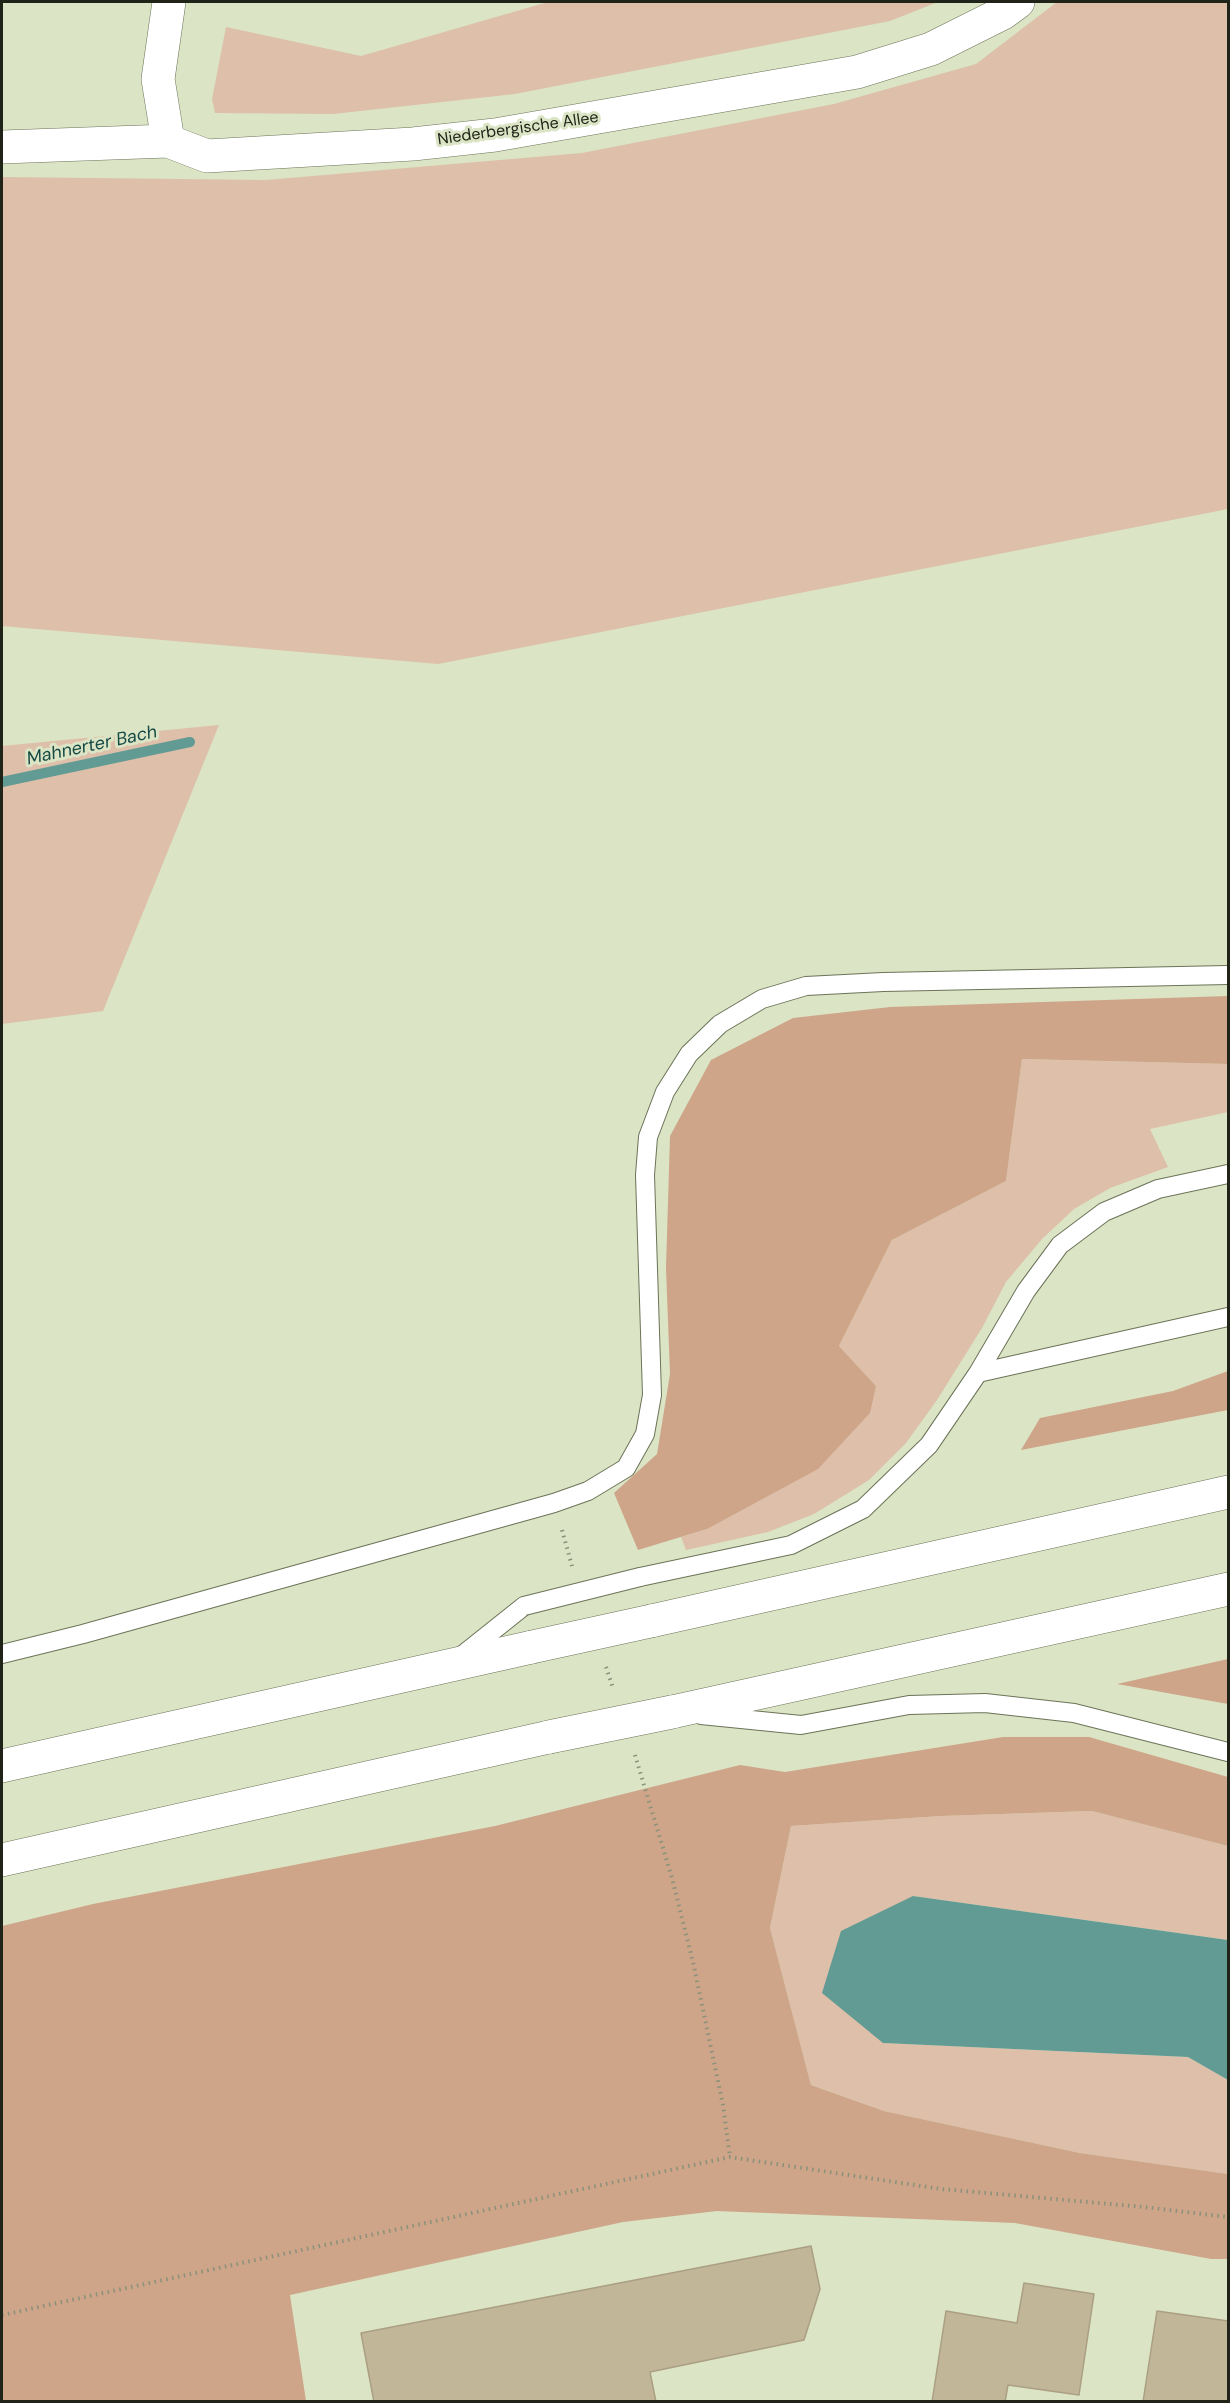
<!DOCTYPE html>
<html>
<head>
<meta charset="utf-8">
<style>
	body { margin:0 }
	#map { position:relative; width:1230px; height:2403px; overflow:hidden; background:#dbe4c5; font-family:"DM Sans",sans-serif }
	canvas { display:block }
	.frame { position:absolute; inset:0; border:3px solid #202317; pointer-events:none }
</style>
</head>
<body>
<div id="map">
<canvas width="1230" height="2403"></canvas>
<div class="frame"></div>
</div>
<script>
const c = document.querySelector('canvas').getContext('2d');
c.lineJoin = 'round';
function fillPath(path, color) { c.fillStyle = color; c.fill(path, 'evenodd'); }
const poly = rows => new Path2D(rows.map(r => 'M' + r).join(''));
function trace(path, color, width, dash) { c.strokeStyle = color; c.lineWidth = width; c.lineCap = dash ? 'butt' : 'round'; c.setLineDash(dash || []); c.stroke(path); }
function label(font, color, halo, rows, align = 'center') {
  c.font = font + ' "DM Sans",sans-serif'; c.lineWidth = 6; c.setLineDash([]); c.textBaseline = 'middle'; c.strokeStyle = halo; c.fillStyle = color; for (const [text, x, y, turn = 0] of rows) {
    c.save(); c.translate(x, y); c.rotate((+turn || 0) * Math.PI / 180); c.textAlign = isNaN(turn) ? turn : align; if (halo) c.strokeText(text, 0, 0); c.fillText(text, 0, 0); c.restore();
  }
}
fillPath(poly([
	[548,2,938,2,890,21,515,94,333,114,215,113,212,99,226,27,361,56],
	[1057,2,1228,2,1228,509,438,664,2,626,2,177,266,180,582,153,834,104,976,64],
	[219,725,103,1011,2,1024,2,746],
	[1022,1059,1228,1064,1228,1112,1150,1129,1168,1167,1110,1188,1074,1209,1042,1239,1006,1282,982,1328,937,1400,906,1443,869,1480,814,1514,768,1532,686,1550,681,1537,707,1529,876,1386,839,1346,892,1240,1006,1181],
	[1092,1811,1228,1846,1228,1940,913,1896,883,2043,1188,2057,1228,2080,1228,2174,1080,2153,884,2111,811,2085,770,1928,791,1826,941,1816]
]), '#ddbfaa');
fillPath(poly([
	[1228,996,1228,1064,1022,1059,1006,1181,892,1240,839,1346,876,1386,870,1413,818,1469,707,1529,638,1550,614,1493,657,1454,670,1374,666,1268,670,1136,711,1060,793,1018,890,1007],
	[1228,1371,1228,1410,1021,1450,1040,1418,1173,1391],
	[1228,1659,1228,1704,1117,1684],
	[1003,1737,1089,1737,1228,1777,1228,1846,1092,1811,941,1816,791,1826,770,1928,811,2085,884,2111,1080,2153,1228,2174,1228,2259,1211,2259,1015,2223,717,2211,623,2222,290,2295,306,2401,2,2401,2,1926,93,1904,495,1826,740,1765,785,1772]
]), '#cea589');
fillPath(poly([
	[913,1896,1228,1940,1228,2080,1188,2057,883,2043,822,1993,841,1931]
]), '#619b93');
trace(poly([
	[2,782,190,742]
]), '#619b93', 10);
const building = poly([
	[811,2246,820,2289,804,2340,650,2372,656,2402,374,2402,361,2333,811,2246],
	[1024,2283,1094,2294,1079,2395,1008,2385,1005,2402,932,2402,946,2311,1017,2323,1024,2283],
	[1157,2311,1228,2321,1228,2402,1143,2402,1157,2311]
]);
fillPath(building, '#c2b699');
trace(building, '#ab9f83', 1.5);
const lane = poly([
	[978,1373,1228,1317],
	[640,1577,791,1545,863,1509,929,1445,978,1373,1026,1291,1060,1245,1104,1212,1158,1189,1228,1174],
	[2,1654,83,1634,554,1503,588,1491,626,1468,645,1434,652,1395,645,1175,648,1137,665,1092,689,1054,720,1024,762,999,806,986,883,982,1228,975],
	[460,1657,524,1606],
	[701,1715,801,1725,909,1705,985,1703,1074,1713,1228,1752]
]);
const street = poly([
	[168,141,158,79,169,2],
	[2,147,168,141,207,156,413,144,495,135,857,72,931,49,1003,13,1018,2]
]);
const highway = poly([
	[651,1621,1228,1492],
	[672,1712,1228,1589],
	[2,1766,532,1647],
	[2,1860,549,1737]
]);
trace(lane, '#6c7358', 20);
trace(street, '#6c7358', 34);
trace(highway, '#6c7358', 34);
trace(poly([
	[562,1530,572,1566],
	[606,1667,613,1688],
	[635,1755,672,1878,693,1962,723,2105,730,2157],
	[2,2315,730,2157,941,2189,1144,2207,1228,2217]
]), '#8a917a', 4, [1.5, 4.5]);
trace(lane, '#fff', 18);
trace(street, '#fff', 33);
trace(highway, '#fff', 33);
const laneBridge = poly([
	[524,1606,640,1577]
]);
const highwayBridge = poly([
	[532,1647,651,1621],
	[549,1737,672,1712]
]);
trace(laneBridge, '#6c7358', 20, []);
trace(highwayBridge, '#6c7358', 34, []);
trace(laneBridge, '#fff', 18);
trace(highwayBridge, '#fff', 33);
label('16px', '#202317', '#dbe4c5', [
	["Niederbergische Allee",518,129,-8]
]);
label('italic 18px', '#144943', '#dbe4c5', [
	["Mahnerter Bach",92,746,-12]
]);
</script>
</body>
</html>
